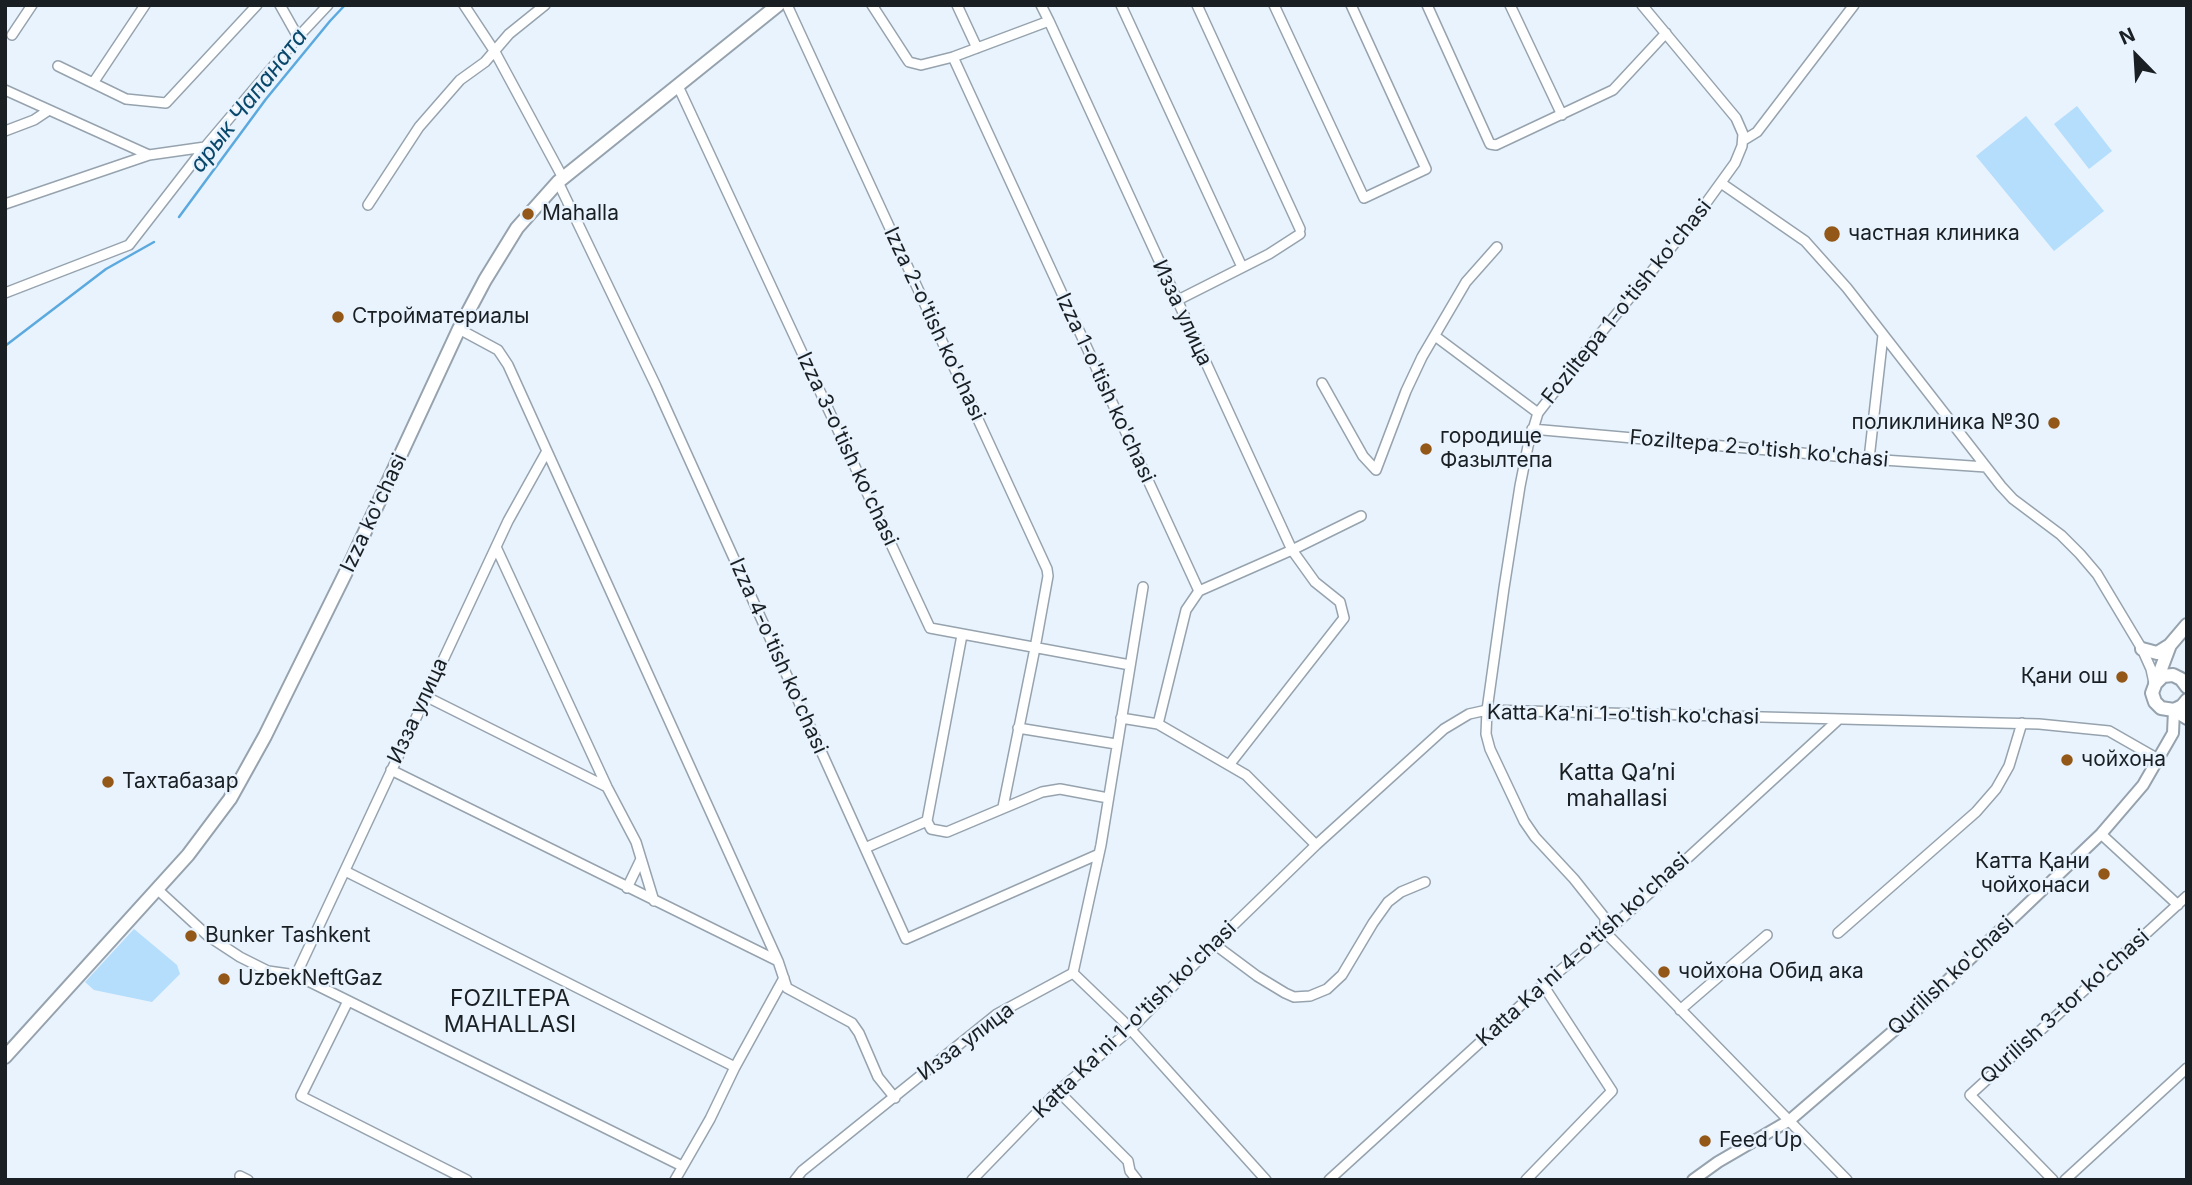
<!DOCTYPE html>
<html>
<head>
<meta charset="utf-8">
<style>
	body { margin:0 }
	#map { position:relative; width:2192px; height:1185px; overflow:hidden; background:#e8f3fd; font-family:Inter,sans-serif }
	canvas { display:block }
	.frame { position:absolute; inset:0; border:7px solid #1a1f23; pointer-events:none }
	.north { position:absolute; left:2101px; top:21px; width:70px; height:70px; -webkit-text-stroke:5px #e8f3fd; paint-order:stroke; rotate:336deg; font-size:19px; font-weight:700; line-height:28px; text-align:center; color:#1a1f23 }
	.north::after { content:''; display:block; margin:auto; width:24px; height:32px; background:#1a1f23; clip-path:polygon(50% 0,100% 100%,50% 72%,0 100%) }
</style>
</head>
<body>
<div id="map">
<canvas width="2192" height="1185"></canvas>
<div class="frame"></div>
<div class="north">N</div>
</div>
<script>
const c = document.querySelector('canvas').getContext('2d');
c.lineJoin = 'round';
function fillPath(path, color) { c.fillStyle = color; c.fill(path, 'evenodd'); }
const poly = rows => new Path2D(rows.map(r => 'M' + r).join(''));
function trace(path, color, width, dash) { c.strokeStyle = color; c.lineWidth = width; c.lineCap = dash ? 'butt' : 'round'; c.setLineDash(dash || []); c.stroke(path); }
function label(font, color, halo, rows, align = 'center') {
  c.font = font + ' Inter,sans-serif'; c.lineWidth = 5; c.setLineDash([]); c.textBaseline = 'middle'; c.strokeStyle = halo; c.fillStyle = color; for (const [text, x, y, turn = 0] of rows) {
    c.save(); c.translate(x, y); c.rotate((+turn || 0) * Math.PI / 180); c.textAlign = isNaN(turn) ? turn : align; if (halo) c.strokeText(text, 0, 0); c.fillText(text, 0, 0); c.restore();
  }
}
fillPath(poly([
	[2077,106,2112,151,2089,169,2054,124],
	[2026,116,2104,211,2054,251,1976,156],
	[134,929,177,965,180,974,152,1002,94,990,85,982]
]), '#b5ddfc');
trace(poly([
	[179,217,266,99,330,21,345,5],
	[5,346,106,269,154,242]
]), '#5ba9de', 2.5);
const minor = poly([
	[464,5,495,52,563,178],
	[787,5,1047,569,1048,576,1035,648,1003,807],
	[872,5,905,56,909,62,921,65,953,57,1049,21,1292,550,1315,582,1340,602,1344,618,1229,765],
	[957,5,977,48],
	[1041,5,1049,21],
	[1121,5,1242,267],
	[1197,5,1300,229],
	[1274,5,1364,198,1426,169,1351,5],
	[1427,5,1490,144,1496,145,1613,90,1666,33],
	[1510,5,1562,115],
	[1642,5,1736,118,1743,134,1742,146,1735,163,1693,221,1586,351,1538,413,1528,446,1520,486,1504,588,1487,710,1486,734,1490,749,1524,821,1535,837,1574,879,1605,918,1605,932,1847,1180],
	[12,35,32,5],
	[298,37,328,5],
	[953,57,1199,591,1186,610,1158,724],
	[58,66,126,99,166,103,257,5],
	[93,83,145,5],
	[678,86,930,628,1130,665],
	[5,90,149,155],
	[5,131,34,120,49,110],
	[1744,140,1757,132,1854,5],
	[558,182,656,386,906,939,1099,854],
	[1721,183,1805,241,1847,288,2001,486,2013,499,2061,535,2080,554,2097,574,2142,649,2151,669,2154,683],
	[5,204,149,155,205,147],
	[368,205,419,127,460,80,485,62,509,34,545,5],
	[5,293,129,245,205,147,298,37,280,5],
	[1176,301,1269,254,1300,234],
	[459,329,498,350,508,365,778,961],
	[1435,336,1538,413],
	[1322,383,1363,456,1376,470,1406,391,1422,357,1466,282,1497,247],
	[1532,429,1869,459,1986,467],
	[1869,459,1883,335],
	[496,547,607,787,636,842,654,901],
	[1199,591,1292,550,1361,516],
	[962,635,927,821,931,829,947,832,1042,792,1060,789,1108,798],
	[425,696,607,787],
	[1121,718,1158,724,1246,775,1316,845],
	[1018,728,1116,744],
	[391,770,778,961,787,988,852,1023,859,1033,878,1077,895,1098],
	[2101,834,2178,905],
	[865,848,927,821],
	[345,871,735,1067],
	[627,888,641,859],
	[158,890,208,936,240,957,268,971,296,975,682,1166],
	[1838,933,1976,812,1996,789,2009,766,2022,723],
	[1214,944,1257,976,1285,993,1294,997,1310,996,1327,989,1342,975,1373,923,1388,902,1401,892,1425,882],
	[1073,973,1123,1021,1266,1180],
	[296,975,508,521,547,451],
	[348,1001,301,1096,467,1180],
	[1680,1010,1767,935],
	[1058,1091,1128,1161,1130,1171,1137,1180],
	[240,1176,248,1180],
	[675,1180,710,1119,735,1067,784,978],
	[795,1180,802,1171,997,1014,1073,973,1101,845,1143,587],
	[972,1180,1058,1091,1130,1030,1214,944,1316,845,1444,729,1469,714,1487,710,2039,724,2109,731,2158,759],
	[1329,1180,1543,985,1619,921,1838,720],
	[1526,1180,1612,1091,1543,985],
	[2053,1180,1970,1095,2187,896],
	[2065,1180,2187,1068]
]);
const tertiary = poly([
	[1693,1180,1718,1162,1790,1120,1905,1021,2101,834,2143,785,2173,733,2174,710]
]);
const secondary = poly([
	[2187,625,2170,645,2152,693,2155,702,2161,708,2174,710,2187,718],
	[2142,649,2157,653,2170,645],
	[2155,684,2163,676,2173,675,2181,679,2187,687],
	[2174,710,2182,706,2187,700],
	[5,1057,188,855,230,799,265,736,349,566,459,329,485,280,517,228,558,182,778,5]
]);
trace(minor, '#96a3ae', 12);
trace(tertiary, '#96a3ae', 14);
trace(secondary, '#96a3ae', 16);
trace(minor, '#fff', 9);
trace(tertiary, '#fff', 10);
trace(secondary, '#fff', 12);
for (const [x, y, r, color] of [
	[528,214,7,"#935718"],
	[1832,234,9,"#935718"],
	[338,317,7,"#935718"],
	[2054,423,7,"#935718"],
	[1426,449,7,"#935718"],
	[2122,677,7,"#935718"],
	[2067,760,7,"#935718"],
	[108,782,7,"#935718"],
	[2104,874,7,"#935718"],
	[191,936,7,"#935718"],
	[1664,972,7,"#935718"],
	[224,979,7,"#935718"],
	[1705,1141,7,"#935718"]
]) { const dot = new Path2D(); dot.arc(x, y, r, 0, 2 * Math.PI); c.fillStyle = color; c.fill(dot); trace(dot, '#e8f3fd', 2.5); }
label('21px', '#1a1f23', '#e8f3fd', [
	["Mahalla",542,214],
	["частная клиника",1848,234],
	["Стройматериалы",352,317],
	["поликлиника №30",2040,423,"right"],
	["городище",1440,437],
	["Фазылтепа",1440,461],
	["Қани ош",2108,677,"right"],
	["чойхона",2081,760],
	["Тахтабазар",122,782],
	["Катта Қани",2090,862,"right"],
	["чойхонаси",2090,886,"right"],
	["Bunker Tashkent",205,936],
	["чойхона Обид ака",1678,972],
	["UzbekNeftGaz",238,979],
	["Feed Up",1719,1141]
], 'left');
label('21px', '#1a1f23', '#e8f3fd', [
	["Foziltepa 1-o'tish ko'chasi",1627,302,-51],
	["Изза улица",1182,313,65],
	["Izza 2-o'tish ko'chasi",934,324,65],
	["Izza 1-o'tish ko'chasi",1105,388,65],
	["Izza 3-o'tish ko'chasi",847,449,65],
	["Foziltepa 2-o'tish ko'chasi",1759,449,5],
	["Izza ko'chasi",374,513,-65],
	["Izza 4-o'tish ko'chasi",778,656,66],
	["Изза улица",418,711,-65],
	["Katta Ka'ni 1-o'tish ko'chasi",1623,715,1],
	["Katta Ka'ni 4-o'tish ko'chasi",1583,950,-42],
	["Qurilish ko'chasi",1951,976,-43],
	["Qurilish 3-tor ko'chasi",2065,1007,-42],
	["Katta Ka'ni 1-o'tish ko'chasi",1135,1020,-44],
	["Изза улица",966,1042,-37]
]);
label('italic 23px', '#0a486b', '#e8f3fd', [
	["арык Чапаната",249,101,-52]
]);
label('23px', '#1a1f23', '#e8f3fd', [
	["Katta Qaʼni",1617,773],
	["mahallasi",1617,799],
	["FOZILTEPA",510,999],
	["MAHALLASI",510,1025]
]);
</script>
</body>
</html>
